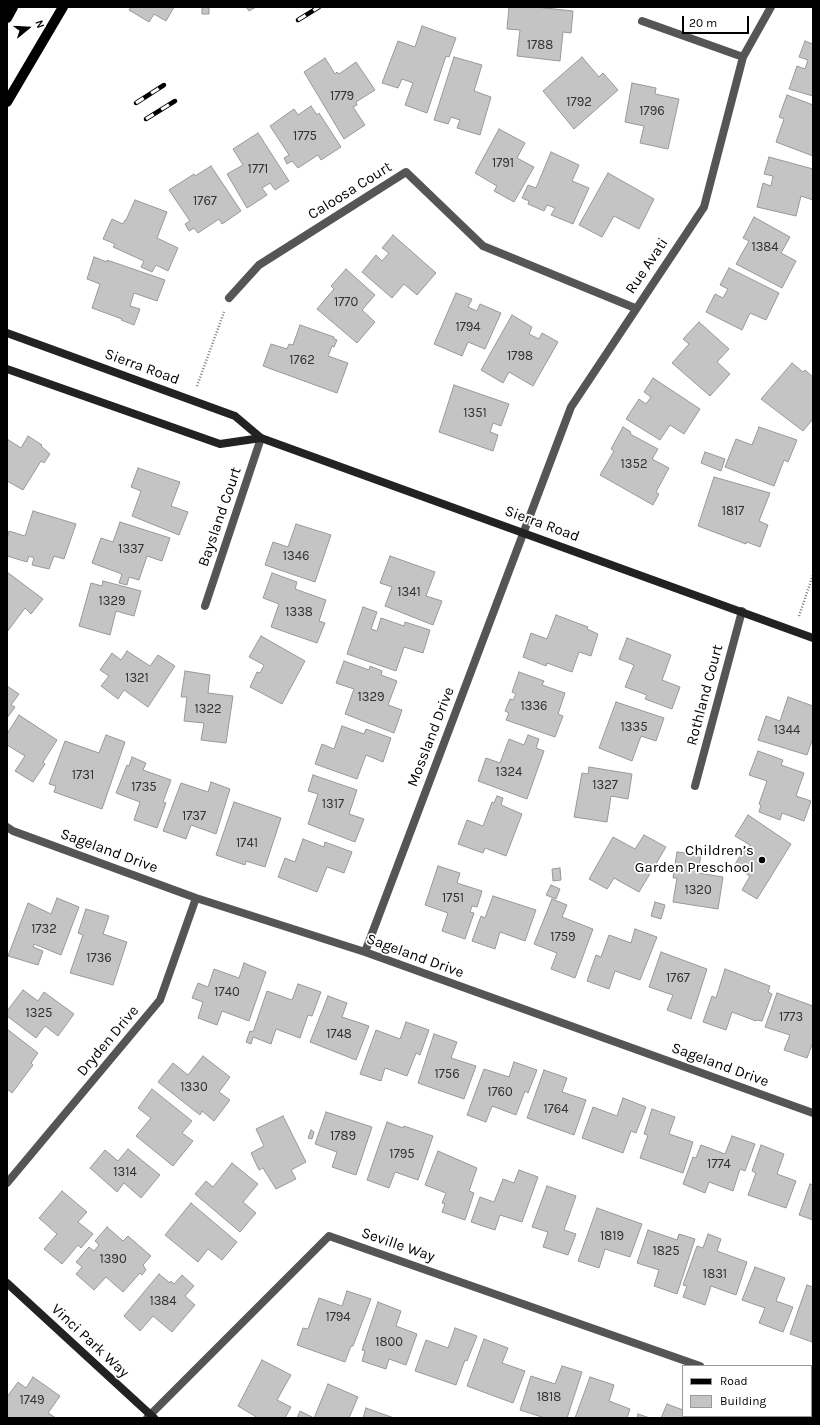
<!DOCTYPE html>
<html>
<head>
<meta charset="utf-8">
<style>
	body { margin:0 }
	#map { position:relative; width:820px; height:1425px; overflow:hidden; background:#fff; font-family:Karla,sans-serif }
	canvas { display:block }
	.frame { position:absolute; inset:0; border:8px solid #000; pointer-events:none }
	.legend { position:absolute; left:682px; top:1365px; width:130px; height:52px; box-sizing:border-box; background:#fff; border:1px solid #999; margin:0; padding:5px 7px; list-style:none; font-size:12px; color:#000 }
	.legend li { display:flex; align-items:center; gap:8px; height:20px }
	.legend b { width:20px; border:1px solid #999 }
	.north { position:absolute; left:8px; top:8px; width:40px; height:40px; -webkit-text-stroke:3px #fff; paint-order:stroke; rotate:72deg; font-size:11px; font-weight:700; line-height:16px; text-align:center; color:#000 }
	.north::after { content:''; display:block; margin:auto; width:14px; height:18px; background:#000; clip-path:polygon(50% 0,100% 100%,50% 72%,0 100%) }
	.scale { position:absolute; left:682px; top:16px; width:67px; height:18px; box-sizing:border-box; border:2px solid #000; border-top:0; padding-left:5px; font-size:12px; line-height:14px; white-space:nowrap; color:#000; -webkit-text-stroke:3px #fff; paint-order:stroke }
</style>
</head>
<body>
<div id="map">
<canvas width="820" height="1425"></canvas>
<div class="frame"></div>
<ul class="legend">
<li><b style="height:5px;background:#000"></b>Road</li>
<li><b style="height:11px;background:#c4c4c4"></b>Building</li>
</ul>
<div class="north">N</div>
<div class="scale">20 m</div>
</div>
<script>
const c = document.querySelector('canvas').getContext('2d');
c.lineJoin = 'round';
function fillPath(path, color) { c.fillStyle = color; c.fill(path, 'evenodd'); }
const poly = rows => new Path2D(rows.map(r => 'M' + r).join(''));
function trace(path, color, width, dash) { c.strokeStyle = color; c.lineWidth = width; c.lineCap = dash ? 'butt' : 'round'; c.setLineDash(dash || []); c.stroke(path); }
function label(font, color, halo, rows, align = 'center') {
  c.font = font + ' Karla,sans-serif'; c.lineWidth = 3.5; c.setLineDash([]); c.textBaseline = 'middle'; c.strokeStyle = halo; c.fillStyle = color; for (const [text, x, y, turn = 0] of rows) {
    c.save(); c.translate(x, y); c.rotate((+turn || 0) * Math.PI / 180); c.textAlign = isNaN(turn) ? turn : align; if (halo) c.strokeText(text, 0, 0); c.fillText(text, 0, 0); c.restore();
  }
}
const building = poly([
	[131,7,174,7,166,21,154,14,149,22,129,10,131,7],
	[202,7,209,7,209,14,202,14,202,7],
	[246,7,256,7,249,11,246,7],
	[509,7,536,7,573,11,571,33,563,32,560,61,517,56,520,30,507,29,509,7],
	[422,26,456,38,449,57,446,56,427,113,405,105,413,83,402,79,398,88,382,83,398,41,415,47,422,26],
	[805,41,813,44,813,96,789,89,797,66,805,69,808,60,799,57,805,41],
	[454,57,482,65,474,91,491,97,480,135,457,128,460,120,451,117,448,124,434,120,454,57],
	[582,57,599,77,603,73,618,90,574,129,543,91,582,57],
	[325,58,335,74,337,72,339,74,356,62,375,90,356,102,357,105,353,107,365,125,344,139,304,72,325,58],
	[632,83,656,88,655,94,679,99,668,149,640,143,644,126,625,122,632,83],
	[787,95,813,105,813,156,776,142,784,119,779,117,787,95],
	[311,106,317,115,319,113,341,147,321,160,318,155,298,168,292,161,287,164,284,158,289,155,270,126,294,109,298,115,311,106],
	[499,129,525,143,517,158,534,167,514,202,494,191,497,186,475,173,499,129],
	[258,133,289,181,275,190,270,183,262,188,267,195,247,208,227,174,243,165,233,149,258,133],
	[551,152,579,165,572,181,589,188,573,224,551,215,555,208,547,205,544,211,528,204,529,201,522,198,528,185,536,188,551,152],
	[769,157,813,169,813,200,801,196,796,216,757,207,763,183,771,186,773,176,764,174,769,157],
	[211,166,241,211,222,224,219,219,198,233,194,228,189,231,185,224,190,221,169,190,194,174,195,176,211,166],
	[608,173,654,199,639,229,614,216,602,237,579,225,608,173],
	[135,200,167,212,157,238,178,248,168,271,156,265,152,272,141,267,144,261,113,247,115,244,103,239,112,219,123,224,125,220,126,220,135,200],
	[754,217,790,237,781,253,796,261,782,288,736,264,749,241,743,238,754,217],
	[393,235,436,273,417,295,404,284,392,298,362,272,376,255,382,261,389,253,382,248,393,235],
	[94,257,107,262,107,260,165,280,157,301,134,293,130,306,140,309,134,325,121,320,122,319,92,308,100,284,87,279,94,257],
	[729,268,779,293,766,320,750,313,742,330,706,312,715,294,723,298,728,289,720,285,729,268],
	[346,269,375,295,362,310,375,322,357,343,317,309,334,289,331,286,346,269],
	[456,293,472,299,468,307,477,311,480,304,501,313,485,349,468,342,462,356,434,344,456,293],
	[512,315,532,327,529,334,539,339,542,333,558,342,533,386,509,372,503,383,481,370,512,315],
	[699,322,729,349,717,362,730,374,710,396,672,363,689,344,683,339,699,322],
	[300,325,334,337,334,339,337,340,334,347,332,346,328,356,348,363,337,393,263,366,271,344,287,349,289,344,293,345,300,325],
	[792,363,803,372,805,370,813,377,813,419,803,431,761,399,792,363],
	[653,378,700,409,684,434,670,425,660,440,626,419,639,399,646,404,651,397,644,392,653,378],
	[454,385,509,404,501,426,493,423,490,432,498,435,493,451,439,432,454,385],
	[623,427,631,432,630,434,658,449,652,459,669,468,656,492,659,494,653,505,600,475,614,451,611,449,623,427],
	[759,427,797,440,788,462,784,460,774,486,725,467,736,439,752,445,759,427],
	[28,436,42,445,41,446,50,454,44,463,41,461,23,490,7,481,7,439,21,448,28,436],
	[705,452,725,459,721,471,701,463,705,452],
	[138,468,180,482,171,506,188,512,179,535,132,516,141,491,131,487,138,468],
	[714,477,770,493,759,521,768,525,760,547,747,542,746,544,698,526,714,477],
	[33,511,76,524,64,559,54,556,49,569,32,565,34,558,29,556,27,562,7,556,7,539,9,531,25,536,33,511],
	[120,522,170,538,162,561,147,556,139,580,129,577,127,585,119,583,122,574,92,563,101,538,113,542,120,522],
	[296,524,331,535,315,582,265,565,273,542,288,547,296,524],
	[390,556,435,572,426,596,442,601,433,625,385,606,392,587,380,583,390,556],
	[7,572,43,599,31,614,25,608,7,632,7,572],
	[272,573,297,582,295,589,326,600,319,621,325,623,317,643,271,627,279,604,263,598,272,573],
	[103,581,141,591,134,616,116,611,110,635,79,626,91,583,102,586,103,581],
	[363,607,377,612,371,629,377,631,381,618,404,626,405,622,430,630,423,653,404,647,396,671,347,654,363,607],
	[556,615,588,627,587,629,598,634,591,656,579,652,572,672,547,663,546,666,523,657,531,633,547,639,556,615],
	[261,636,305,661,282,704,250,687,257,672,260,673,264,665,249,657,261,636],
	[627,638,671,655,662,680,680,687,672,709,645,699,647,695,625,687,634,665,619,659,627,638],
	[127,651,150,666,158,655,175,666,148,707,124,690,118,699,101,686,109,676,100,670,112,653,121,660,127,651],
	[344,661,369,670,370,666,382,671,381,675,397,681,388,705,402,710,394,733,345,714,354,689,336,683,344,661],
	[185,671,210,675,208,693,233,696,226,743,201,740,204,723,184,721,187,697,181,697,185,671],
	[519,672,544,681,542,685,565,693,558,714,563,716,555,737,506,720,509,713,505,711,510,699,513,700,516,694,512,692,519,672],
	[7,686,19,694,11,705,15,707,7,718,7,686],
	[788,697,813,706,813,738,807,755,758,740,766,716,780,721,788,697],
	[616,702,664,718,656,741,641,736,632,761,599,748,616,702],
	[19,715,57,740,43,762,45,764,33,782,15,771,25,756,7,745,7,734,19,715],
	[342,726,364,734,366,729,391,738,383,762,366,755,357,779,315,764,322,744,334,749,342,726],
	[106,735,125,742,102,809,54,792,56,786,49,784,65,741,99,753,106,735],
	[528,735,539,739,536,748,544,751,527,799,478,781,486,758,500,763,509,739,524,745,528,735],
	[758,751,783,760,781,765,804,773,796,796,811,801,804,821,782,813,780,820,759,812,761,805,759,804,767,781,749,775,758,751],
	[132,757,146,763,143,770,171,780,163,802,166,803,157,828,134,820,140,802,116,793,127,765,129,766,132,757],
	[589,767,632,774,628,799,611,796,607,822,574,817,582,773,588,774,589,767],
	[313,775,357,790,349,814,364,819,355,842,308,824,318,794,308,791,313,775],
	[211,782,230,789,216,834,191,825,186,839,163,831,181,783,208,792,211,782],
	[497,796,503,798,501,805,522,814,506,856,485,848,483,853,458,844,467,820,483,826,492,802,494,803,497,796],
	[234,802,281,818,265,867,246,861,245,865,216,855,234,802],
	[748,815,791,844,757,899,742,890,750,876,734,866,743,851,745,852,750,845,735,836,748,815],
	[644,835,666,847,639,892,614,878,607,889,589,879,613,837,635,849,644,835],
	[303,839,324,847,325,842,352,852,344,873,327,867,317,892,278,877,285,858,295,862,303,839],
	[677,852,701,855,698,873,723,877,718,909,673,902,677,878,673,878,677,852],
	[438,866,460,873,457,883,482,891,477,907,472,906,470,912,474,913,465,939,442,931,448,913,425,905,438,866],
	[560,868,561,880,553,881,552,869,560,868],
	[551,885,560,889,556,899,546,895,551,885],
	[493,896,536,910,525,941,500,932,495,949,472,941,481,916,485,918,493,896],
	[57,898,79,907,61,955,34,944,33,947,43,951,38,965,8,956,28,903,51,914,57,898],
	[552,899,567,905,562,917,593,929,575,978,551,969,557,953,534,944,552,899],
	[655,902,665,905,661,919,651,916,655,902],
	[86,909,109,916,103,934,127,942,113,985,70,973,83,935,78,933,86,909],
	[635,929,657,937,640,980,615,971,609,989,587,981,596,955,601,957,609,935,631,943,635,929],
	[661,952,707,969,691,1019,667,1010,673,995,649,987,661,952],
	[244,963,266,972,249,1021,222,1011,217,1025,198,1018,203,1002,192,998,198,983,208,987,214,969,239,978,244,963],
	[725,969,770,986,768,992,772,994,762,1021,757,1020,756,1021,732,1012,726,1030,703,1022,712,996,716,998,725,969],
	[298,984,321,992,312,1016,308,1015,300,1038,276,1029,271,1044,253,1037,251,1044,246,1042,250,1031,253,1032,267,991,292,1000,298,984],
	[23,990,38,1001,44,992,74,1014,58,1036,45,1026,36,1038,7,1016,7,1011,23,990],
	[777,993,813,1006,813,1042,807,1058,784,1050,790,1035,765,1027,777,993],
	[328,996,347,1003,342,1017,369,1026,356,1060,310,1042,328,996],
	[406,1022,429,1030,420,1055,416,1053,407,1076,385,1068,381,1081,360,1074,376,1030,400,1039,406,1022],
	[7,1029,38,1053,31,1063,33,1065,12,1093,7,1089,7,1029],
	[434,1034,457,1042,451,1058,476,1066,464,1099,418,1083,434,1034],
	[203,1056,230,1077,219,1092,230,1100,214,1121,202,1111,200,1115,158,1082,173,1063,188,1075,203,1056],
	[514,1062,537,1070,528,1093,525,1091,516,1115,492,1106,486,1122,467,1115,484,1069,509,1077,514,1062],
	[544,1070,567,1078,562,1092,586,1100,574,1135,527,1118,544,1070],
	[152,1089,192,1121,182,1133,193,1141,173,1166,136,1136,151,1118,138,1108,152,1089],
	[623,1098,646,1107,636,1133,631,1131,623,1153,582,1138,593,1107,617,1116,623,1098],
	[652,1109,675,1117,669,1134,693,1142,683,1173,640,1158,648,1135,644,1134,652,1109],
	[326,1112,372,1127,356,1175,332,1167,337,1152,315,1144,326,1112],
	[283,1116,306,1162,291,1170,296,1179,276,1189,263,1168,259,1170,251,1153,264,1146,256,1129,283,1116],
	[387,1122,403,1128,404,1126,433,1136,418,1180,395,1172,389,1188,367,1180,387,1122],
	[311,1130,314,1132,312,1139,308,1138,311,1130],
	[732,1136,755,1144,745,1171,740,1169,733,1191,709,1182,705,1193,683,1184,693,1157,696,1158,701,1145,725,1154,732,1136],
	[761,1145,784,1154,777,1174,796,1181,786,1208,748,1195,756,1173,752,1171,761,1145],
	[128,1149,160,1175,141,1198,124,1183,117,1192,90,1168,105,1150,118,1161,128,1149],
	[438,1151,477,1168,469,1191,474,1193,465,1220,442,1212,445,1204,442,1203,446,1193,425,1185,438,1151],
	[232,1163,258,1184,243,1202,256,1213,240,1232,195,1194,206,1181,213,1187,232,1163],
	[519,1170,538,1177,522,1222,500,1215,495,1230,471,1222,480,1197,494,1202,503,1179,514,1183,519,1170],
	[810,1184,813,1185,813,1220,799,1215,810,1184],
	[547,1186,576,1196,564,1230,576,1234,568,1255,543,1247,548,1232,532,1227,547,1186],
	[62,1191,87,1212,78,1222,93,1234,81,1248,78,1245,62,1264,44,1249,57,1234,39,1218,62,1191],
	[191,1203,237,1242,222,1260,208,1249,198,1262,165,1235,191,1203],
	[597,1208,642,1224,630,1257,605,1249,599,1268,578,1261,597,1208],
	[107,1227,123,1241,128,1236,151,1256,143,1265,146,1270,142,1275,140,1273,123,1292,106,1277,94,1290,76,1274,82,1267,76,1262,89,1247,94,1251,99,1245,95,1241,107,1227],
	[648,1230,677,1240,679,1234,695,1239,677,1294,654,1286,659,1270,637,1263,648,1230],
	[708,1234,721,1239,717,1251,747,1262,736,1295,711,1286,705,1305,683,1297,687,1286,683,1285,697,1246,703,1248,708,1234],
	[755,1267,785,1278,776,1301,793,1307,783,1332,759,1323,765,1308,742,1300,755,1267],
	[159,1274,170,1283,171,1281,174,1284,182,1275,194,1286,185,1296,195,1305,172,1332,153,1316,140,1331,124,1316,159,1274],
	[807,1285,813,1287,812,1342,790,1334,807,1285],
	[347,1291,371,1299,353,1346,351,1346,345,1362,297,1345,303,1328,308,1329,319,1298,342,1306,347,1291],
	[378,1302,401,1311,396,1326,417,1334,406,1365,389,1359,386,1369,362,1361,365,1351,362,1350,378,1302],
	[455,1328,477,1336,467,1361,465,1360,456,1385,415,1371,426,1340,448,1348,455,1328],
	[484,1339,508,1348,502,1363,525,1371,513,1403,467,1386,484,1339],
	[262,1360,291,1375,277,1400,291,1407,285,1418,258,1418,238,1406,262,1360],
	[562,1366,582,1372,567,1418,545,1418,520,1410,531,1376,555,1384,562,1366],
	[33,1377,60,1396,48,1413,56,1418,7,1418,7,1397,18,1382,26,1388,33,1377],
	[590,1377,614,1385,609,1401,630,1409,627,1418,575,1418,590,1377],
	[328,1384,358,1397,349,1418,297,1418,300,1411,314,1418,328,1384],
	[667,1404,683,1410,683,1416,688,1416,688,1418,661,1418,667,1404],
	[366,1408,394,1418,363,1418,366,1408],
	[638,1414,650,1418,637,1418,638,1414],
	[695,1416,700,1416,706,1418,695,1418,695,1416]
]);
fillPath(building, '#c4c4c4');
trace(building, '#999', 1);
trace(poly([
	[197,386,224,312],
	[799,616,813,575]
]), '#777', 2.5, [1, 2]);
trace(poly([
	[642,21,743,57],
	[229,298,259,265,406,172,483,246,635,308],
	[205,606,261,438],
	[695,786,742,611],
	[7,827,13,831,196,898,365,952,813,1113],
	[365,952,571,407,704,207,743,57,771,7],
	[7,1183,160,1000,196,898],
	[811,1405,813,1406],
	[147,1418,329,1236,700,1366]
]), '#555', 8);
trace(poly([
	[7,333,235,416,261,438,813,638],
	[7,369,220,444,261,438],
	[7,1283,154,1418]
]), '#222', 8);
trace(poly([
	[7,18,13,7],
	[7,102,63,7]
]), '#000', 10);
const rail = poly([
	[298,20,319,7],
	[136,103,164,85],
	[146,119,175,101]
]);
trace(rail, '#000', 4.5);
trace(rail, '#fff', 3, [9]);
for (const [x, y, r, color] of [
	[762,860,4,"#000"]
]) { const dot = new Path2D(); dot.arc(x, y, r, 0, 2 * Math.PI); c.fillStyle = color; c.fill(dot); trace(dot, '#fff', 1.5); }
label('13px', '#313131', null, [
	["1788",540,45],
	["1779",342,96],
	["1792",579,102],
	["1796",652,111],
	["1775",305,136],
	["1791",503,163],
	["1771",258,169],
	["1767",205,201],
	["1384",765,247],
	["1770",346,302],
	["1794",468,327],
	["1798",520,356],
	["1762",302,360],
	["1351",475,413],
	["1352",634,464],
	["1817",733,511],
	["1337",131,549],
	["1346",296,556],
	["1341",409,592],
	["1329",112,601],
	["1338",299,612],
	["1321",137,678],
	["1329",371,697],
	["1336",534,706],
	["1322",208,709],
	["1335",634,727],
	["1344",787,730],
	["1324",509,772],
	["1731",83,775],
	["1327",605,785],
	["1735",144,787],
	["1317",333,804],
	["1737",194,816],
	["1741",247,843],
	["1320",698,890],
	["1751",453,898],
	["1732",44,929],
	["1759",563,937],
	["1736",99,958],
	["1767",678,978],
	["1740",227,992],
	["1325",39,1013],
	["1773",791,1017],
	["1748",339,1034],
	["1756",447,1074],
	["1330",194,1087],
	["1760",500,1092],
	["1764",556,1109],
	["1789",343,1136],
	["1795",402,1154],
	["1774",719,1164],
	["1314",125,1172],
	["1819",612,1236],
	["1825",666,1251],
	["1390",113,1259],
	["1831",715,1274],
	["1384",163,1301],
	["1794",338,1317],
	["1800",389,1342],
	["1818",549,1397],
	["1749",32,1400]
]);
label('15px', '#000', '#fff', [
	["Caloosa Court",350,191,-32],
	["Rue Avati",647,266,-56],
	["Sierra Road",142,367,20],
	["Baysland Court",220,517,-71],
	["Sierra Road",542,524,20],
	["Rothland Court",705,695,-75],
	["Mossland Drive",431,737,-69],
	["Sageland Drive",109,851,20],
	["Sageland Drive",415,956,20],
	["Dryden Drive",108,1041,-50],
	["Sageland Drive",720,1065,20],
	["Seville Way",398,1245,19],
	["Vinci Park Way",90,1341,43]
]);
label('15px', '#000', '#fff', [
	["Children’s",754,851],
	["Garden Preschool",754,868]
], 'right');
</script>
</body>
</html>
